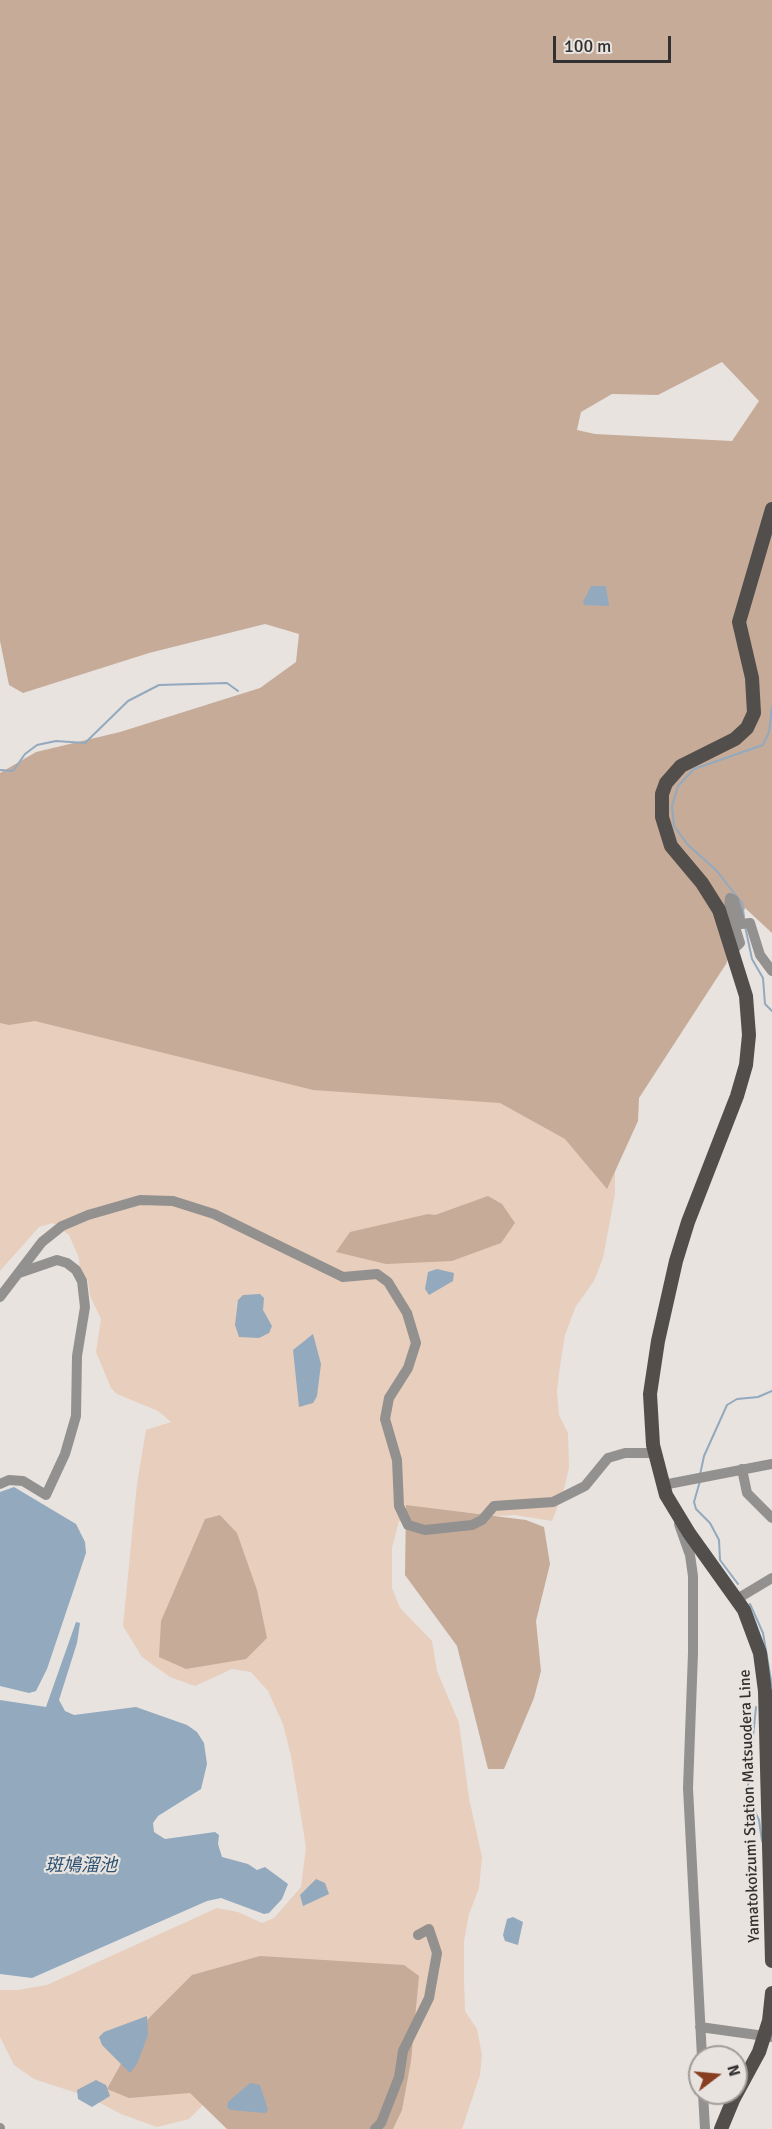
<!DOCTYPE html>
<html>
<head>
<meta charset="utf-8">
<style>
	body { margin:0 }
	#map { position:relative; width:772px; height:2129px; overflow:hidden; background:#e8e3df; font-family:Signika,sans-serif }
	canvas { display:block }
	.north { position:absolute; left:688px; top:2045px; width:60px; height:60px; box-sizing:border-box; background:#e8e3df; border:2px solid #a09c99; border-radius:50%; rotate:74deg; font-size:16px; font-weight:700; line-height:24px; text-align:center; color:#333130 }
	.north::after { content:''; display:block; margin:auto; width:21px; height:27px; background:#873e21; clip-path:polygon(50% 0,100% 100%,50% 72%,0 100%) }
	.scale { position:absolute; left:553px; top:36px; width:118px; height:27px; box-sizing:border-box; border:3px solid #333130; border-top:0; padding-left:8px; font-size:18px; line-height:21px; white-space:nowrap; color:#333130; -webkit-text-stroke:4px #e8e3df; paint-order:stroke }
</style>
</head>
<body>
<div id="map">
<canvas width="772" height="2129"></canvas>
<div class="north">N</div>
<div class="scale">100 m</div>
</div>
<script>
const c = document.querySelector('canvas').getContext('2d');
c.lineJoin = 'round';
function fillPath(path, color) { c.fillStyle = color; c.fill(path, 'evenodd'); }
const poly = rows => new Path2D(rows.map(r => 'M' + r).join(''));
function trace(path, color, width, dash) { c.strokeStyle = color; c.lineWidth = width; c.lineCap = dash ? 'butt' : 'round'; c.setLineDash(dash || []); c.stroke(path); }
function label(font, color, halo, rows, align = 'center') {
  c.font = font + ' Signika,"Noto Sans JP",sans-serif'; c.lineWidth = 4.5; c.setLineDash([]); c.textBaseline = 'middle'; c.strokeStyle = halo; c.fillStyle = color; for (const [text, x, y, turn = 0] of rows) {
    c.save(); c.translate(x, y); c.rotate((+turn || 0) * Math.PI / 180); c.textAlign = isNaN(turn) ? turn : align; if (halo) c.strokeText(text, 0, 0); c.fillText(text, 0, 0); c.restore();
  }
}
fillPath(poly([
	[0,993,438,1066,615,1149,615,1194,603,1258,594,1281,576,1306,565,1335,560,1366,557,1391,559,1415,568,1433,569,1468,563,1493,552,1521,515,1515,399,1521,392,1548,392,1588,400,1608,432,1641,437,1671,459,1723,469,1798,482,1857,479,1888,469,1914,464,1941,464,1978,465,2011,477,2029,482,2055,480,2075,462,2129,375,2129,219,2089,189,2119,157,2127,121,2114,89,2097,34,2079,14,2065,0,2037,0,1990,17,1990,47,1985,217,1908,238,1912,262,1923,274,1918,301,1887,306,1847,291,1756,283,1724,268,1691,251,1672,232,1669,195,1686,170,1677,142,1657,123,1626,137,1484,146,1430,171,1422,158,1411,117,1394,111,1388,96,1352,101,1319,90,1296,88,1281,80,1272,79,1258,69,1235,53,1223,39,1227,0,1271]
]), '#e8cebc');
fillPath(poly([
	[0,0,772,0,772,933,745,908,726,964,639,1098,638,1121,607,1189,565,1139,500,1103,313,1090,35,1021,9,1025,0,1023,0,773,36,752,120,732,260,688,296,662,299,634,265,624,149,653,23,693,9,685,0,641],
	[722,362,759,401,732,441,595,434,577,430,581,412,612,394,658,395],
	[488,1196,502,1204,515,1223,501,1243,452,1261,386,1264,336,1252,350,1232,428,1214,435,1215],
	[406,1505,526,1520,544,1527,550,1564,536,1621,541,1671,534,1698,504,1769,488,1769,457,1646,405,1575],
	[220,1515,237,1533,257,1590,267,1638,246,1659,186,1669,159,1657,161,1621,205,1519],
	[260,1956,404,1965,419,1976,411,2061,402,2110,393,2129,227,2129,190,2093,129,2098,107,2089,143,2024,192,1975]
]), '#c6ab99');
fillPath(poly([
	[591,586,606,586,609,606,584,605,583,602],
	[437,1269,454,1273,453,1281,429,1295,425,1289,428,1272],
	[260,1294,264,1298,263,1310,272,1326,269,1333,259,1338,239,1337,235,1325,238,1300,243,1295],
	[313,1334,321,1364,317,1396,313,1403,299,1407,293,1350],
	[14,1487,76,1524,85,1542,86,1553,47,1669,36,1691,29,1693,0,1686,0,1492],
	[76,1622,80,1623,77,1643,59,1700,65,1711,74,1715,136,1707,187,1725,197,1732,204,1743,207,1764,201,1789,158,1816,153,1823,154,1832,165,1839,215,1832,219,1835,218,1844,222,1857,248,1864,257,1870,265,1867,288,1884,282,1899,269,1913,264,1914,221,1898,207,1901,32,1978,0,1974,0,1700,46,1707],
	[316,1879,325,1883,329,1894,303,1906,300,1895],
	[513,1917,523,1922,518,1945,505,1941,503,1935,507,1919],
	[147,2016,148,2035,137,2064,130,2073,102,2045,99,2037,104,2032],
	[96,2080,106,2085,110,2096,92,2107,78,2099,77,2090],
	[250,2083,260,2085,268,2110,265,2113,231,2110,227,2107,228,2102]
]), '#92a9be');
trace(poly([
	[0,770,13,771,25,754,37,745,56,741,85,743,128,701,159,685,227,683,238,691],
	[744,917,742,903,716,870,688,845,674,826,672,806,678,786,694,769,763,745,769,732,772,707],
	[745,926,752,959,763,978,765,1004,772,1011],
	[700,1475,704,1456,727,1405,737,1399,758,1397,772,1391],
	[700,1481,694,1502,696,1509,710,1523,719,1540,720,1560,738,1584],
	[750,1604,763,1633,772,1686],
	[756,1707,747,1796,759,1820,762,1841]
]), '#92a9be', 2);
trace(poly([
	[732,951,740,943,729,908,730,898,734,900,741,924,750,923,760,955,772,971],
	[0,1297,42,1242,62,1226,88,1215,140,1200,173,1201,214,1214,343,1277,377,1274,388,1282,407,1313,416,1343,408,1368,389,1398,385,1419,397,1460,399,1506,408,1525,425,1530,472,1525,482,1520,494,1506,553,1502,585,1486,608,1458,625,1453,654,1453],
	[742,1469,747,1493,772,1518],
	[0,1484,9,1480,23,1481,46,1495,65,1454,76,1416,77,1356,85,1307,82,1281,76,1270,67,1263,57,1260,19,1273],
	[663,1485,772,1464],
	[679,1524,690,1555,693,1576,693,1653,688,1788,702,2057],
	[737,1599,772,1578],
	[700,2027,772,2037],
	[703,2093,705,2129],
	[0,2128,0,2129],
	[375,2129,381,2123,399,2077,403,2051,429,1998,437,1953,429,1929,418,1935]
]), '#93918f', 10);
trace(poly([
	[772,509,739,622,752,678,754,713,747,728,735,739,681,766,666,783,662,794,662,817,671,846,702,883,719,910,746,996,749,1035,746,1065,737,1096,688,1222,676,1261,658,1341,650,1394,653,1445,666,1495,689,1533,744,1610,760,1653,765,1691,772,1961],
	[721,2129,733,2100,759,2052,769,2021,772,1993]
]), '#524e4b', 14);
label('16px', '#333130', '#e8e3df', [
	["Yamatokoizumi Station Matsuodera Line",750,1806,-92]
]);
label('italic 18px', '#2b5172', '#e8e3df', [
	["斑鳩溜池",81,1866]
]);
</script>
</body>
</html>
